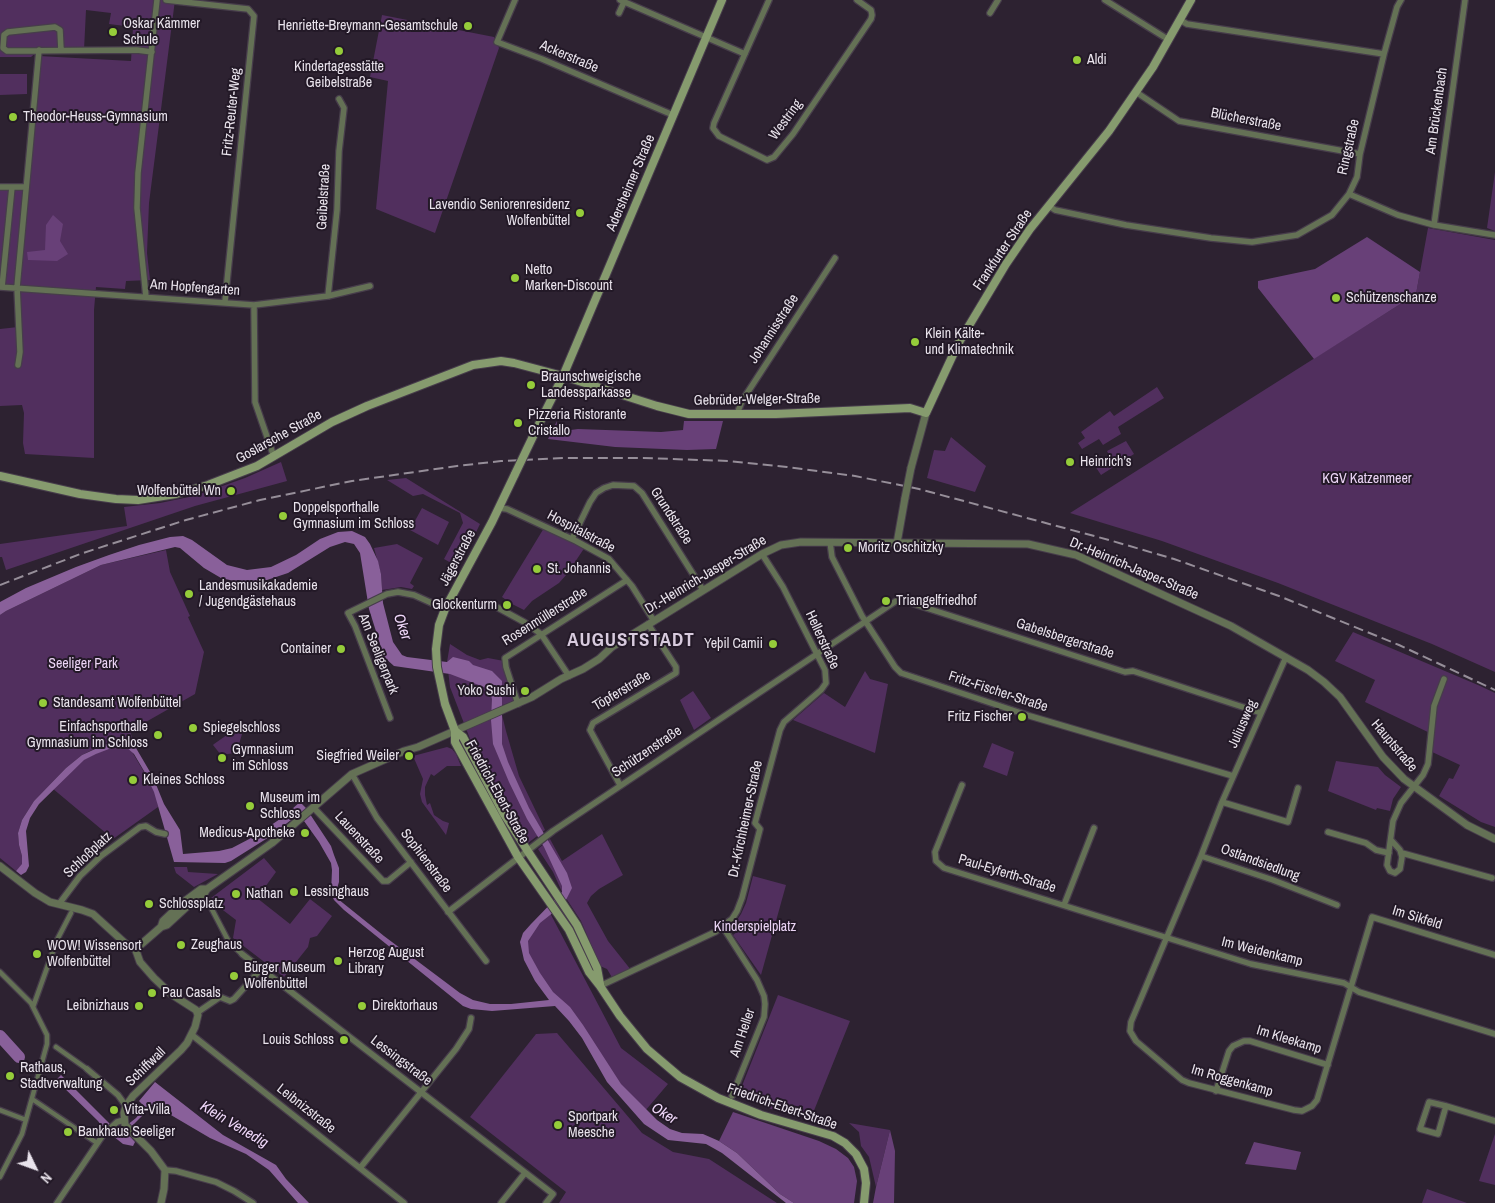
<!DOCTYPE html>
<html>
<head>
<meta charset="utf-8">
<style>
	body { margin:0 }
	#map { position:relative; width:1495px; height:1203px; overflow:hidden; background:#2d2231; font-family:"Archivo Narrow",sans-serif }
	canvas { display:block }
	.north { position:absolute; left:10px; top:1143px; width:50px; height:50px; -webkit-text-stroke:4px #231927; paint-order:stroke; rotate:132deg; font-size:14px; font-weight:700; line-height:20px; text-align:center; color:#e9e3ec }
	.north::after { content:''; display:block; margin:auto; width:18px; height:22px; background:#e9e3ec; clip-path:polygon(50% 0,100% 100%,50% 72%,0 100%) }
</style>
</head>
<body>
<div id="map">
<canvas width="1495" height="1203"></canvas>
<div class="north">N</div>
</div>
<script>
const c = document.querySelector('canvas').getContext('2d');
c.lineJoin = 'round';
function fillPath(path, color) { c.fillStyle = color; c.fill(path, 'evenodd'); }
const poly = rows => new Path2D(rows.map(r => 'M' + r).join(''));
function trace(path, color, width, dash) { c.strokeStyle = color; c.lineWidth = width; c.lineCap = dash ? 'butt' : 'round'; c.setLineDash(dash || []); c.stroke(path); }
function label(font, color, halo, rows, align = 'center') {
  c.font = font + ' "Archivo Narrow",sans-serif'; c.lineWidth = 4; c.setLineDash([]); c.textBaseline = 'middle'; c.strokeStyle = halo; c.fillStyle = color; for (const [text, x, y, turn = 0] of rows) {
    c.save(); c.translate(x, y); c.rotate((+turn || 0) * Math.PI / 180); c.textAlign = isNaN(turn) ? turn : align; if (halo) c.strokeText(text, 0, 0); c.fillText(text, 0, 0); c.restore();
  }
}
fillPath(poly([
	[0,0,175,0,149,203,147,253,150,280,126,281,125,289,96,287,94,310,94,458,25,454,23,443,24,413,22,405,0,406,0,329,18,327,19,289,0,287,0,187,25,187,39,56,131,61,133,27,109,24,111,13,86,10,84,50,39,50,31,57,0,57],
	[382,15,494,37,499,48,435,233,376,209,388,81,370,77],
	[0,74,27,74,27,94,0,95],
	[1495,172,1495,231,1487,228],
	[1428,228,1495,240,1495,672,1432,644,1278,583,1162,541,1070,513,1416,294],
	[1157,387,1164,398,1118,427,1121,434,1103,445,1099,439,1082,449,1078,443,1085,438,1081,432,1110,411,1114,416],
	[951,437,986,466,975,492,927,478,934,450,945,451],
	[1126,441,1134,454,1101,475,1095,466,1110,457,1107,451],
	[281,462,287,481,195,506,6,570,2,557,0,557,0,544,127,526,124,507,160,503,194,496,245,478],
	[406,478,480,524,464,557,460,561,453,564,444,559,463,523,460,513,423,494,413,496,387,480],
	[422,508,449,522,438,545,410,530],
	[544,528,585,547,567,574,559,583,532,601,524,610,512,604,502,597],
	[397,544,423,558,410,583,414,586,412,589,401,587,382,590,381,574,374,548],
	[166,550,170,572,190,616,188,617,204,652,195,694,130,731,133,740,130,741,123,739,96,748,82,755,66,768,34,801,22,820,18,833,19,845,22,856,22,865,16,871,0,858,0,615,6,611,101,565],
	[1353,632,1478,685,1495,693,1495,827,1481,822,1439,796,1449,778,1453,779,1460,765,1430,751,1432,734,1365,702,1375,680,1335,661],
	[450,644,467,655,480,660,488,658,504,661,516,700,503,705,502,715,506,731,519,776,545,830,528,843,523,840,477,757,450,687,447,662],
	[865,671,870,679,888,684,875,753,793,720,824,693,845,707],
	[693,691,711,718,694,730,680,700],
	[234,730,242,734,237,751,235,753,221,755,213,745,214,744],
	[992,743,1014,752,1007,776,983,767],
	[128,745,157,794,158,807,113,839,52,788,77,763,112,746],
	[447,747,452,749,456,754,461,766,447,766,434,776,431,774,425,787,425,795,427,805,430,803,434,815,443,821,449,823,446,835,422,802,420,794,423,779,413,756],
	[1336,761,1378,767,1385,775,1401,787,1393,799,1390,811,1377,808,1376,810,1328,791],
	[602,834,623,875,599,889,591,896,587,903,608,941,631,970,613,979,607,969,600,966,581,921,562,892,553,872,538,849,550,839,562,861],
	[264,858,276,872,257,898,290,924,310,899,332,916,317,936,310,938,308,947,284,977,233,938,236,920,211,901,211,898],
	[174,867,187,867,188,872,218,874,194,887,176,873],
	[753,876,786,885,761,975,733,935,737,932,733,926,741,914,746,903],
	[549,911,621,1048,668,1084,639,1118,572,1019,556,1004,524,945,528,933],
	[778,995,850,1021,811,1118,771,1109,738,1096],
	[557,1033,642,1133,673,1152,709,1159,777,1203,559,1203,566,1192,470,1117,536,1034],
	[849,1123,890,1130,876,1187,869,1157,861,1146,859,1132],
	[1495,1134,1495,1185,1479,1181],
	[1427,1189,1467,1203,1422,1203]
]), '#512f5e');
fillPath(poly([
	[53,215,63,224,60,241,68,254,57,261,28,260,27,252,45,250,46,225],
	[1367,237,1420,272,1416,294,1314,359,1258,288,1258,281,1315,269],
	[557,421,556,432,578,429,661,432,683,430,684,421,723,421,716,449,687,450,615,447,548,439],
	[733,1112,819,1141,836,1149,848,1158,854,1167,857,1181,854,1203,794,1203,780,1194,737,1153,719,1141],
	[890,1130,895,1151,894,1203,873,1203,876,1187],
	[1254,1142,1301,1152,1296,1170,1245,1164]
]), '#684078');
fillPath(poly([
	[352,531,365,537,370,544,378,561,381,574,383,603,393,642,402,655,407,657,447,662,453,657,469,661,473,665,492,671,502,681,502,744,508,762,529,808,567,873,572,888,564,904,540,923,528,941,529,953,540,973,553,992,570,1007,583,1025,621,1084,657,1120,670,1129,682,1133,703,1134,719,1141,737,1153,780,1194,794,1203,786,1203,722,1153,706,1144,668,1140,644,1124,607,1082,582,1038,569,1021,555,1006,492,1011,471,1009,463,1006,344,910,334,900,331,893,332,870,331,863,319,842,299,814,266,839,231,861,225,863,174,862,154,792,144,771,134,754,125,746,114,747,96,754,84,760,39,804,30,818,26,831,29,866,26,872,21,875,16,871,22,864,22,856,19,845,18,833,22,820,34,801,66,768,82,755,115,740,123,739,130,741,136,748,153,777,164,804,180,830,183,854,219,851,232,848,255,836,283,817,300,802,306,808,331,846,334,855,339,868,339,882,336,892,338,899,384,936,460,993,473,1000,490,1004,511,1004,549,1000,535,981,524,960,520,942,523,933,531,924,562,892,562,886,544,847,527,819,509,782,493,744,491,720,492,699,490,692,484,687,450,674,394,666,384,657,369,609,360,553,354,544,345,542,330,547,288,573,264,581,243,583,221,578,204,568,180,548,175,547,101,565,6,611,0,615,0,602,26,588,76,567,109,555,139,545,170,537,183,536,192,540,227,565,247,570,271,567,296,555,320,539,338,532],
	[61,1075,114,1128,117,1125,122,1129,136,1118,145,1107,139,1101,155,1082,223,1135,276,1165,286,1179,309,1203,298,1203,269,1170,246,1154,210,1138,159,1108,150,1112,148,1110,126,1132,135,1142,133,1146,123,1144,103,1128,98,1121,56,1080]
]), '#89609a');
trace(poly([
	[0,1036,19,1057]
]), '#89609a', 12);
const pedestrian = poly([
	[206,898,229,942,242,954],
	[0,972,31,1003,47,1035,47,1044,22,1134,0,1177],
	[33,1007,57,940,71,913],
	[56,1047,87,1069],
	[32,1099,97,1143],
	[0,1110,26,1120]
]);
const minor = poly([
	[166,0,248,9,254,16,225,301],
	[515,0,497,42,542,59,673,115],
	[620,0,745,54],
	[769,0,714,123,713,128,719,136,767,160,774,157,793,134,871,19,872,15,871,10,857,0],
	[1105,0,1169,40],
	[619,13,624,2],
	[990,13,998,0],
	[61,50,60,30,55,27,8,32,4,35,3,48,7,51,137,50,152,52],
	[1384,54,1397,7,1401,0],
	[1136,92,1179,121,1360,154],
	[0,187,25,187],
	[1349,194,1398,215,1434,225,1495,235],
	[1049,206,1055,210,1126,225,1211,238,1252,242,1297,235,1332,215,1349,194,1357,177,1360,154,1384,54,1187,24,1180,20],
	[1434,225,1465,0],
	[0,287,254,305,328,296,370,286],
	[2,287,12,187],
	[328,296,337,210,339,151,344,108,339,99],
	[146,297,137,208,138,173,157,0],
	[254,305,255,402,274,457],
	[18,365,20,352,17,287,39,50],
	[737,414,742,401,835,258],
	[499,508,507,509,576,541,609,559,632,586,654,621],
	[572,539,590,502,596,493,604,488,613,485,634,486,642,493,703,590],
	[830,542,832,557,862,616,895,667,901,673,1030,716,1233,776],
	[491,604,524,622,541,634,569,676],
	[1286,657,1222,802,1201,856,1131,1022,1130,1031,1136,1041,1182,1080,1189,1083,1294,1110,1302,1111,1312,1106,1317,1100,1372,917,1495,955],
	[518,704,506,667,505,658,627,580],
	[390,718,355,626,348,613,387,594,398,592,414,595,445,609],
	[352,774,377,818,486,961],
	[620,785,590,730,593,723,676,673,676,667,648,624],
	[962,785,935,852,936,861,944,868,1251,964,1344,983,1359,992,1495,1034],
	[1222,802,1288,822,1298,788],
	[314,808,383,881,388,881,411,862],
	[1328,832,1366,843,1376,850,1389,853],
	[1391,840,1400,850,1402,857,1400,869,1395,873,1390,871,1387,865,1393,821,1401,803,1423,775,1428,764,1434,706,1444,679],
	[1402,853,1492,878],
	[1201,856,1273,880,1337,905],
	[59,904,80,876,101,856,140,827,146,826,156,832,165,834],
	[1064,905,1094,828],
	[448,912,553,831,896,601,908,602,1125,672,1133,671,1261,713],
	[723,927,757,980,764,996,765,1004,764,1017,732,1096],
	[242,954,553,1194,546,1203],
	[600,986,715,932,732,919,737,911,742,898,760,829,755,823,780,730,784,722,821,690,826,683,825,670,783,587,762,554],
	[198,1012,220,997,230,1001,234,999,261,969],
	[192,1035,404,1203],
	[87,1069,118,1095,126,1106],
	[1216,1091,1229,1051,1233,1046,1244,1041,1250,1041,1328,1065],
	[1446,1106,1438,1134,1420,1129,1429,1102,1446,1106,1495,1121],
	[360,1168,456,1049,469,1029,471,1018],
	[165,1170,176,1171,216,1182,234,1191,253,1203],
	[57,1203,103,1135,117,1122,124,1120],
	[501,1203,525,1173]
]);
const tertiary = poly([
	[911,468,926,413],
	[897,543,905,498],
	[0,866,35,893,50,902,82,910,93,914,126,944,133,948,138,947,161,927,167,925,192,902,204,894,207,889,272,843,352,774,404,751,418,747,532,697,561,679,583,669,599,659,612,647,762,554,781,545,801,542,1028,544,1076,555,1231,626,1308,670,1324,682,1340,697,1383,757,1404,779,1467,825,1495,839],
	[161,927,163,921,182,903,201,889,207,889],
	[135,948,140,962,154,978,171,994,196,1010,198,1015,195,1027,187,1043,181,1050,133,1096,126,1106,124,1113,125,1125,151,1151,165,1170,164,1189,161,1203]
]);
const secondary = poly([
	[537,428,563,376,722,0],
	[515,474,492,522,445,609,439,625,436,649,437,667,445,704,455,731,455,742,518,857,569,930,589,972,600,986,620,1016,647,1049,680,1077,718,1098,761,1115,833,1136,845,1143,856,1154,864,1169,866,1183,864,1203],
	[0,476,80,494,116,499,138,500,176,494,208,485,257,466,332,422,367,406,473,365,501,361,514,363,563,376,657,406,689,414,776,414,910,408,926,413,958,344,1006,264,1030,229,1109,131,1153,67,1191,0],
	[455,731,463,737,504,814,527,850,577,925,597,968,600,984]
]);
trace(pedestrian, '#473d4b', 7);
trace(minor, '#473d4b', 8);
trace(tertiary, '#473d4b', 9);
trace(secondary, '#473d4b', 10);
trace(pedestrian, '#647155', 4.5);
trace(minor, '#647155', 5.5);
trace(tertiary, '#647155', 7);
trace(secondary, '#869b6e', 8);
trace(poly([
	[0,585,83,553,186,520,260,500,352,481,457,466,501,461,563,458,643,458,729,461,787,467,855,476,919,489,1109,540,1174,559,1279,596,1399,645,1495,690]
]), '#968e99', 2, [10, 5]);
const tertiaryBridge = poly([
	[905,498,911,468]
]);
const secondaryBridge = poly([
	[515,474,537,428]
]);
trace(tertiaryBridge, '#473d4b', 9, []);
trace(secondaryBridge, '#473d4b', 10, []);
trace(tertiaryBridge, '#647155', 7);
trace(secondaryBridge, '#869b6e', 8);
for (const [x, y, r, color] of [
	[468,26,5,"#95cc3a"],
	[113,32,5,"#95cc3a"],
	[339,51,5,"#95cc3a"],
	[1077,60,5,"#95cc3a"],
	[13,117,5,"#95cc3a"],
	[580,213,5,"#95cc3a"],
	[515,278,5,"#95cc3a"],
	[1336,298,5,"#95cc3a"],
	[915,342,5,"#95cc3a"],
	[531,385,5,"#95cc3a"],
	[518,423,5,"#95cc3a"],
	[1070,462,5,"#95cc3a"],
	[231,491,5,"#95cc3a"],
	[283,516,5,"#95cc3a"],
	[848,548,5,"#95cc3a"],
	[537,569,5,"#95cc3a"],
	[189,594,5,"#95cc3a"],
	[886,601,5,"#95cc3a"],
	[507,605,5,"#95cc3a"],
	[773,644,5,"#95cc3a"],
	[341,649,5,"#95cc3a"],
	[525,691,5,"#95cc3a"],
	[43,703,5,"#95cc3a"],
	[1022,717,5,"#95cc3a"],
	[193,728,5,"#95cc3a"],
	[158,735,5,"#95cc3a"],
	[409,756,5,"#95cc3a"],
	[222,758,5,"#95cc3a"],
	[133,780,5,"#95cc3a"],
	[250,806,5,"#95cc3a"],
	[305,833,5,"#95cc3a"],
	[294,892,5,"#95cc3a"],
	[236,894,5,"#95cc3a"],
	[149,904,5,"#95cc3a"],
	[181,945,5,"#95cc3a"],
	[37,954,5,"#95cc3a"],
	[338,961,5,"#95cc3a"],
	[234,976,5,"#95cc3a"],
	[152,993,5,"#95cc3a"],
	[139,1006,5,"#95cc3a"],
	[362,1006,5,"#95cc3a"],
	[344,1040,5,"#95cc3a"],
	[10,1076,5,"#95cc3a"],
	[114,1110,5,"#95cc3a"],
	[558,1125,5,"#95cc3a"],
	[68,1132,5,"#95cc3a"]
]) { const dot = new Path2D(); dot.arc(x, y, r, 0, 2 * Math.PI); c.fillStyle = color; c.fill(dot); trace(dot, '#231927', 2); }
label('14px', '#e9e3ec', '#231927', [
	["Oskar Kämmer",123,24],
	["Schule",123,40],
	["Henriette-Breymann-Gesamtschule",458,26,"right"],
	["Aldi",1087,60],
	["Kindertagesstätte",339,67,"center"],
	["Geibelstraße",339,83,"center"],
	["Theodor-Heuss-Gymnasium",23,117],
	["Lavendio Seniorenresidenz",570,205,"right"],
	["Wolfenbüttel",570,221,"right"],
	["Netto",525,270],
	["Marken-Discount",525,286],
	["Schützenschanze",1346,298],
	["Klein Kälte-",925,334],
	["und Klimatechnik",925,350],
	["Braunschweigische",541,377],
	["Landessparkasse",541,393],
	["Pizzeria Ristorante",528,415],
	["Cristallo",528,431],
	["Heinrich’s",1080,462],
	["Wolfenbüttel Wn",221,491,"right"],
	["Doppelsporthalle",293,508],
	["Gymnasium im Schloss",293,524],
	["Moritz Oschitzky",858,548],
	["St. Johannis",547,569],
	["Landesmusikakademie",199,586],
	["/ Jugendgästehaus",199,602],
	["Triangelfriedhof",896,601],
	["Glockenturm",497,605,"right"],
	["Yeþil Camii",763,644,"right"],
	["Container",331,649,"right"],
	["Yoko Sushi",515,691,"right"],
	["Standesamt Wolfenbüttel",53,703],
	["Fritz Fischer",1012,717,"right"],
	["Einfachsporthalle",148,727,"right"],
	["Gymnasium im Schloss",148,743,"right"],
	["Spiegelschloss",203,728],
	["Gymnasium",232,750],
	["im Schloss",232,766],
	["Siegfried Weiler",399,756,"right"],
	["Kleines Schloss",143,780],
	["Museum im",260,798],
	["Schloss",260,814],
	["Medicus-Apotheke",295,833,"right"],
	["Lessinghaus",304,892],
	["Nathan",246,894],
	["Schlossplatz",159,904],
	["Zeughaus",191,945],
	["WOW! Wissensort",47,946],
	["Wolfenbüttel",47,962],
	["Herzog August",348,953],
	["Library",348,969],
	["Bürger Museum",244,968],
	["Wolfenbüttel",244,984],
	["Pau Casals",162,993],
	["Leibnizhaus",129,1006,"right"],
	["Direktorhaus",372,1006],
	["Louis Schloss",334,1040,"right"],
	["Rathaus,",20,1068],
	["Stadtverwaltung",20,1084],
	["Vita-Villa",124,1110],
	["Sportpark",568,1117],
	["Meesche",568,1133],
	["Bankhaus Seeliger",78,1132]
], 'left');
label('14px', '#e9e3ec', '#231927', [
	["Ackerstraße",569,57,23],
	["Am Brückenbach",1437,111,-82],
	["Fritz-Reuter-Weg",232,112,-84],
	["Westring",786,120,-54],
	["Blücherstraße",1246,120,11],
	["Ringstraße",1349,147,-77],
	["Adersheimer Straße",631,183,-67],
	["Geibelstraße",324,197,-87],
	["Frankfurter Straße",1003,250,-56],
	["Am Hopfengarten",195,288,4],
	["Johannisstraße",774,329,-57],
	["Gebrüder-Welger-Straße",757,400,-1],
	["Goslarsche Straße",279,437,-29],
	["Grundstraße",671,516,57],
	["Hospitalstraße",581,532,28],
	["Jägerstraße",458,558,-62],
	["Dr.-Heinrich-Jasper-Straße",1134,569,23],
	["Dr.-Heinrich-Jasper-Straße",706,575,-31],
	["Rosenmüllerstraße",545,617,-32],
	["Gabelsbergerstraße",1065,639,18],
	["Hellerstraße",822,640,65],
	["Am Seeligerpark",378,654,68],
	["Töpferstraße",622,691,-31],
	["Fritz-Fischer-Straße",998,692,18],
	["Juliusweg",1243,724,-66],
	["Hauptstraße",1394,746,50],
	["Schützenstraße",647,752,-34],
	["Friedrich-Ebert-Straße",497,792,61],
	["Dr.-Kirchheimer-Straße",746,819,-78],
	["Lauenstraße",359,838,47],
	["Schloßplatz",88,855,-43],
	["Sophienstraße",426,861,53],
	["Ostlandsiedlung",1260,863,20],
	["Paul-Eyferth-Straße",1007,874,17],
	["Im Sikfeld",1417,918,17],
	["Im Weidenkamp",1262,952,14],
	["Am Heller",743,1033,-71],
	["Im Kleekamp",1289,1040,17],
	["Lessingstraße",401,1061,37],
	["Schiffwall",146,1067,-44],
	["Im Roggenkamp",1232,1081,16],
	["Friedrich-Ebert-Straße",782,1107,19],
	["Leibnizstraße",306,1109,38]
]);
label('14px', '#ecd5f6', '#231927', [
	["KGV Katzenmeer",1367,479],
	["Seeliger Park",83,664],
	["Kinderspielplatz",755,927]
]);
label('italic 15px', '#f0d8fa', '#231927', [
	["Oker",402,627,71],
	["Oker",664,1114,32],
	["Klein Venedig",234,1125,31]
]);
c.letterSpacing = '1px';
label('bold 19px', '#d8cbde', '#231927', [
	["AUGUSTSTADT",631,641]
]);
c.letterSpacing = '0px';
</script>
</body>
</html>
